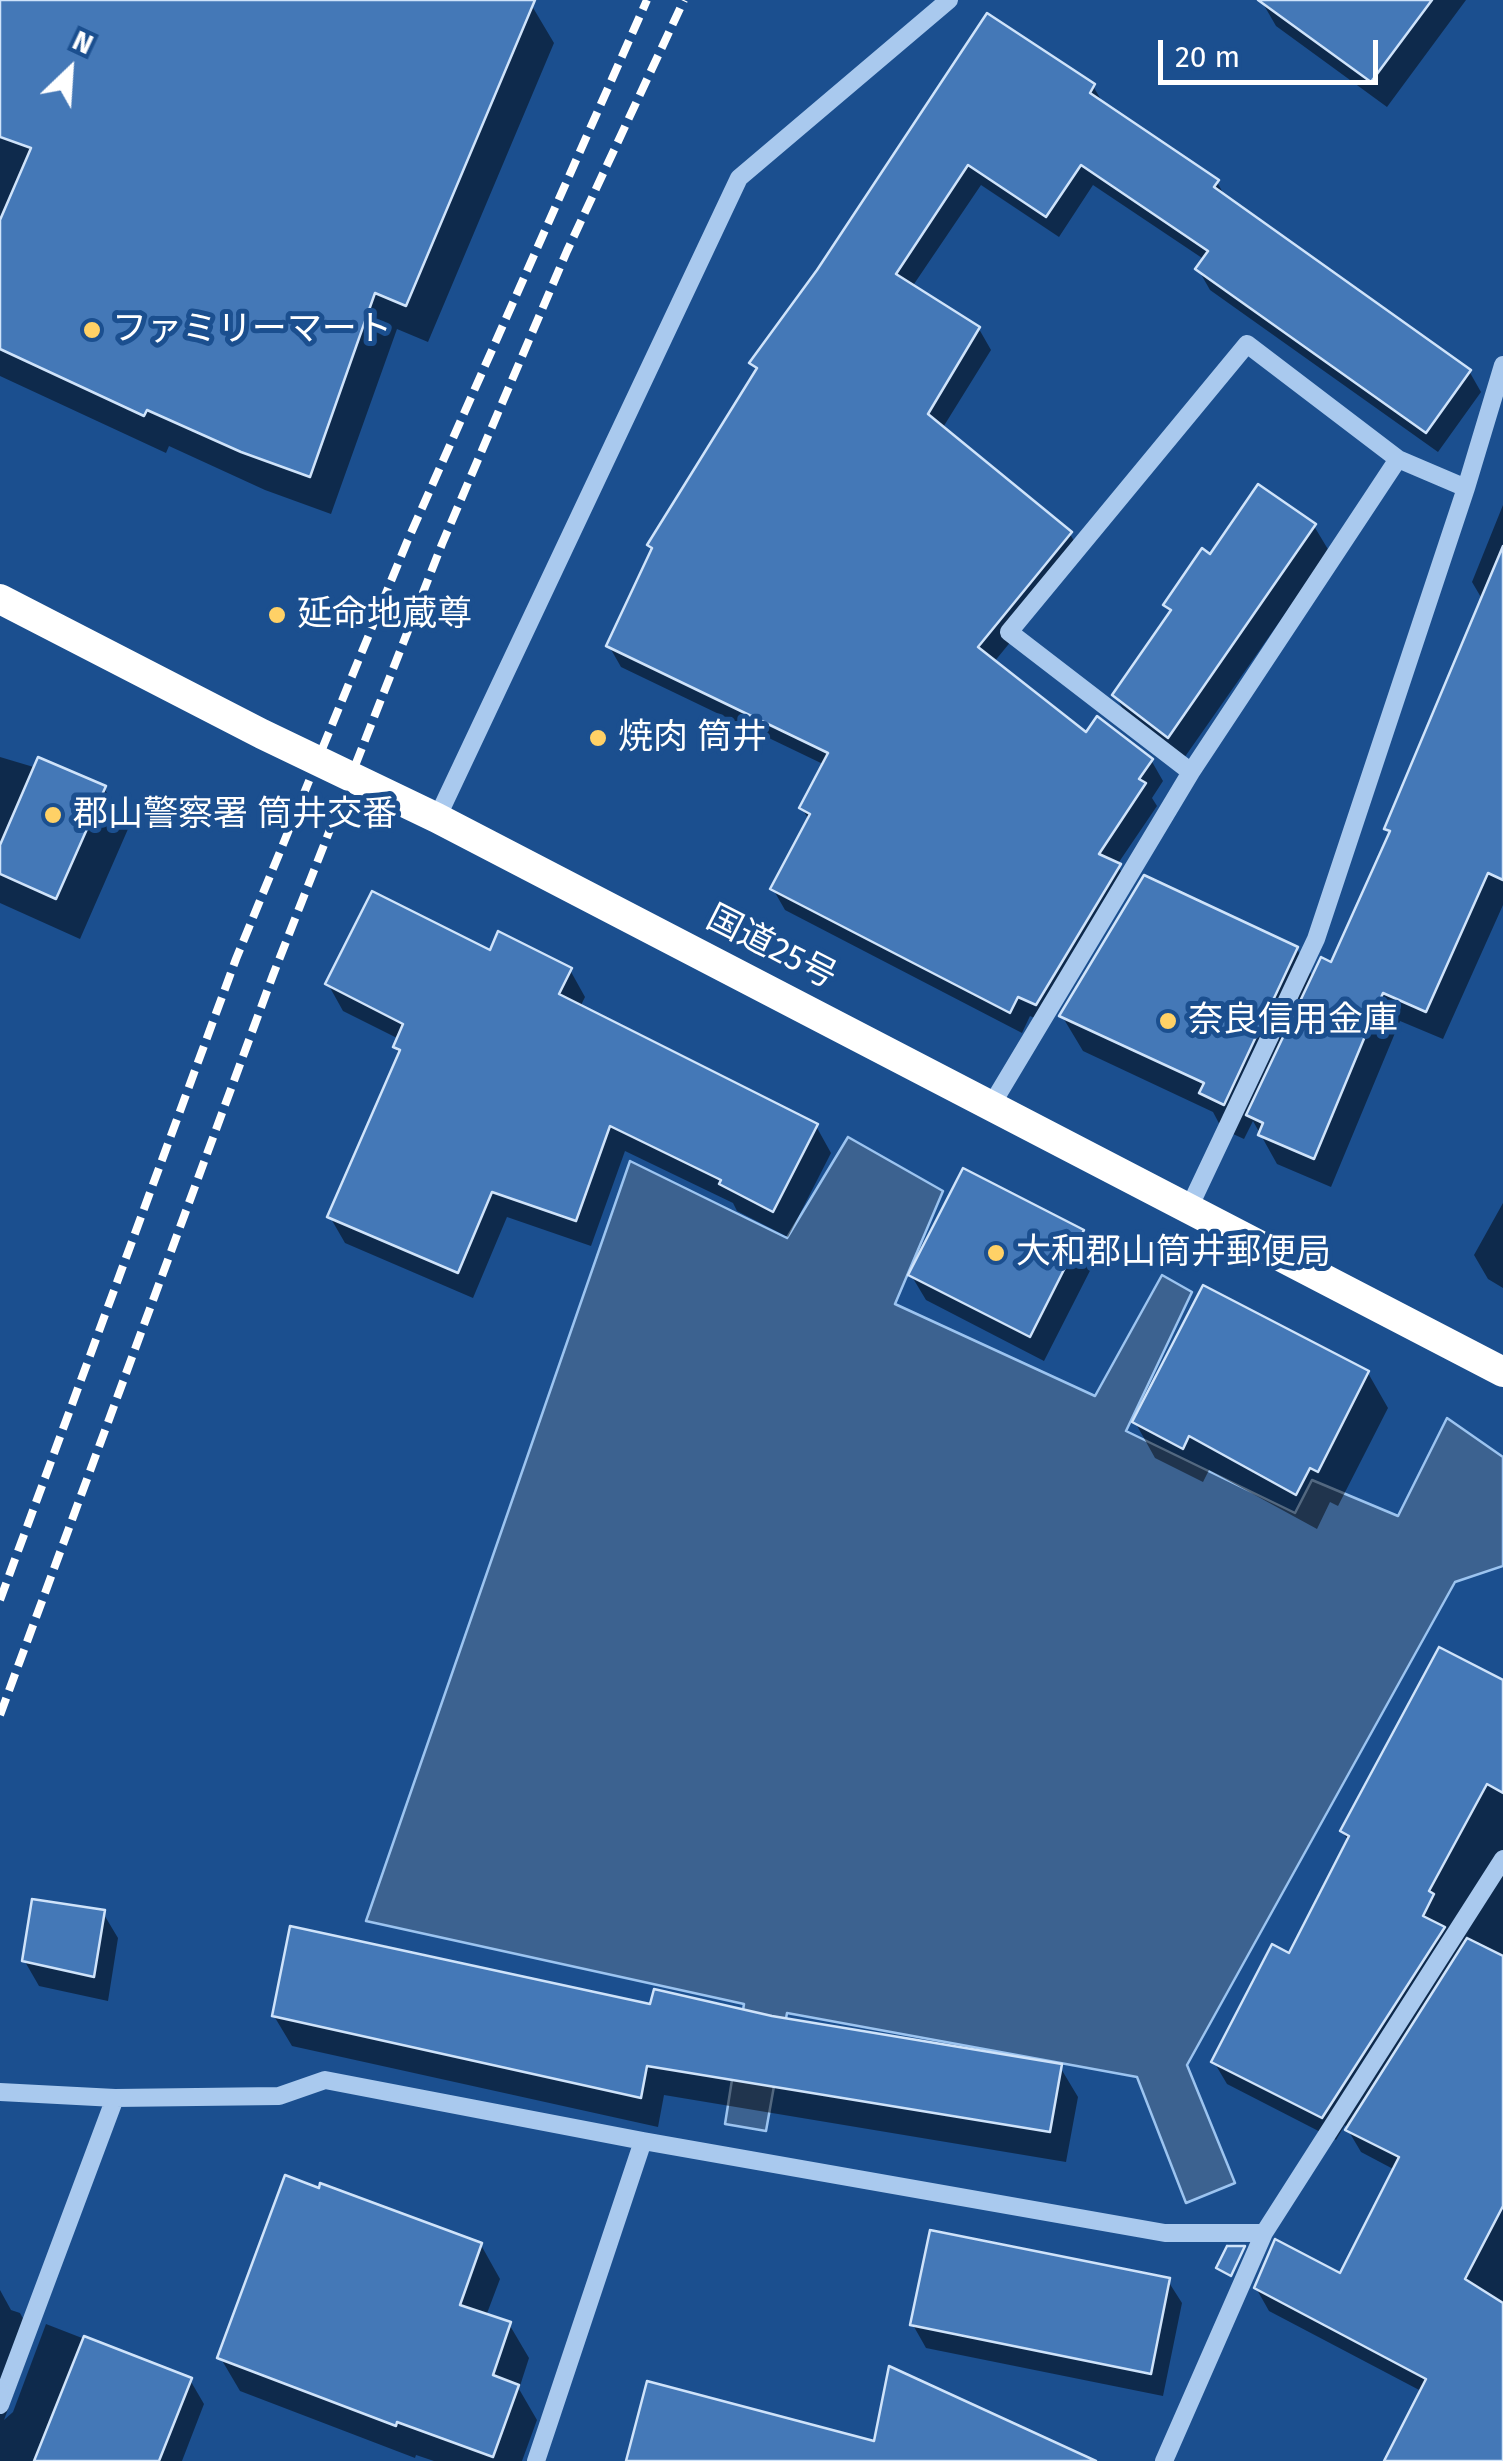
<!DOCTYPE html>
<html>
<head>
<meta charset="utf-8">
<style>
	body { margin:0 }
	#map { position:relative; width:1503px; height:2461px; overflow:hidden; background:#1b4f8f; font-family:"Fira Sans",sans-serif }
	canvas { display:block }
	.north { position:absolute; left:20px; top:20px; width:100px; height:100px; -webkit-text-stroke:8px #1b4f8f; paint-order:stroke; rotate:25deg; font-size:28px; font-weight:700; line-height:40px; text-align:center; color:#fff }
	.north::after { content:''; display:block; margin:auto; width:35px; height:45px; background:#fff; clip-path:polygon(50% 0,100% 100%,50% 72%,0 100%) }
	.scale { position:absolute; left:1158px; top:40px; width:220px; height:45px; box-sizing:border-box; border:5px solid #fff; border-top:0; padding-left:12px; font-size:30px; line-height:35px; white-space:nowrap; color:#fff; -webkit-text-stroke:8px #1b4f8f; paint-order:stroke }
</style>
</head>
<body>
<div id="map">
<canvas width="1503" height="2461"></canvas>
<div class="north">N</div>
<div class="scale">20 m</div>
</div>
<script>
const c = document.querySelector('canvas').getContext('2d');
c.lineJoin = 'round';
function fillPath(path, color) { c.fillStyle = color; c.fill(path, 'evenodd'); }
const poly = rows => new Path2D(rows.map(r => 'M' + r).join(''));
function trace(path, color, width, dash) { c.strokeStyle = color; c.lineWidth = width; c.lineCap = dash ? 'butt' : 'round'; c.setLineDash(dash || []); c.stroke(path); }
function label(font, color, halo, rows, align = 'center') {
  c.font = font + ' "Fira Sans","Noto Sans JP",sans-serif'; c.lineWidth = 10; c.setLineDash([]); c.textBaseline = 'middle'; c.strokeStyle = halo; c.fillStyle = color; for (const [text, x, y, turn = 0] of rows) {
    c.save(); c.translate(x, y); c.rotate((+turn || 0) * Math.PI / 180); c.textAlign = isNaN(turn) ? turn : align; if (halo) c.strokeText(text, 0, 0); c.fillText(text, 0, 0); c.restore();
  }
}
const water = poly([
	[848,1137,943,1191,895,1304,1095,1396,1162,1275,1192,1292,1126,1431,1295,1513,1312,1480,1398,1516,1447,1418,1503,1457,1503,1566,1455,1582,1187,2065,1235,2183,1186,2203,1137,2077,787,2013,766,2131,725,2124,744,2004,366,1921,630,1161,787,1238,848,1137]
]);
fillPath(water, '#3c6290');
trace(water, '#9cc4f0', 2.5);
fillPath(poly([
	[0,0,518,0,532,6,554,43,428,342,397,329,331,514,265,490,169,446,166,453,0,376],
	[1261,0,1466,0,1387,107,1276,26],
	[988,16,1093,86,1104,105,1217,182,1227,200,1469,371,1481,392,1438,452,1210,290,1198,269,1205,260,1093,185,1059,237,981,185,912,287,979,329,991,350,942,429,1070,534,1082,555,994,662,1087,735,1151,760,1163,781,1152,798,1157,806,1117,865,1131,887,1049,1025,1030,1016,1022,1033,785,910,773,889,809,820,802,808,825,765,621,667,609,646,653,551,650,546,758,372,752,363,819,271],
	[1503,505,1503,905,1443,1039,1400,1021,1331,1187,1277,1164,1253,1121,1244,1139,1222,1129,1213,1112,1083,1051,1062,1016,1297,949,1314,979,1332,965,1391,835,1387,829,1482,599,1472,582],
	[1314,526,1329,551,1182,761,1129,720,1115,695,1171,614,1166,605,1211,557],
	[0,757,104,788,128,829,80,939,0,903],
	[491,953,570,970,585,997,580,1007,816,1126,831,1153,788,1237,737,1211,733,1203,625,1151,591,1246,507,1217,473,1298,345,1243,330,1217,400,1055,395,1047,399,1039,343,1011,328,984],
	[1503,1203,1503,1288,1488,1279,1474,1255],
	[1082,1232,1097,1257,1044,1361,926,1300,911,1275],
	[1368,1373,1388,1408,1338,1506,1330,1502,1317,1529,1209,1470,1203,1482,1155,1458,1135,1422],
	[1503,1683,1503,2461,1386,2461,1423,2392,1269,2311,1256,2288,1341,2276,1395,2170,1361,2152,1345,2125,1336,2140,1227,2084,1214,2062,1290,1956,1349,1842,1342,1831],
	[103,1913,118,1938,108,2001,39,1986,24,1960],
	[274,2016,771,2019,1060,2067,1078,2097,1066,2162,664,2095,658,2127,292,2046],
	[481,2245,500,2279,486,2316,509,2324,529,2358,519,2389,537,2420,522,2461,434,2461,416,2455,415,2458,240,2391,220,2357],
	[1168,2281,1182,2303,1163,2396,926,2348,913,2325],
	[0,2290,11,2310,20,2313,34,2338,4,2420,13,2412,46,2324,190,2380,204,2404,182,2461,0,2461]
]), '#0007');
const building = poly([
	[0,0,535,0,406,306,375,293,310,477,241,452,147,410,144,416,0,349,0,220,31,148,0,137,0,0],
	[1258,0,1432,0,1371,82,1258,0],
	[987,13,1095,84,1090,93,1219,180,1214,187,1471,370,1426,433,1195,269,1208,251,1081,165,1046,217,968,165,896,274,980,327,928,414,1072,532,978,647,1086,732,1097,716,1153,759,1139,779,1146,783,1099,854,1121,864,1036,1005,1018,997,1010,1013,770,889,810,814,799,808,828,753,606,646,652,548,647,545,757,368,749,363,817,270,987,13],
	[1258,484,1316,524,1168,738,1112,695,1171,610,1163,605,1202,548,1210,554,1258,484],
	[1503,546,1503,880,1488,873,1426,1012,1383,993,1314,1159,1258,1135,1263,1123,1246,1115,1321,957,1331,962,1390,831,1384,829,1503,546],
	[38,757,106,786,56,899,0,874,0,845,38,757],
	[1144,875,1298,947,1224,1105,1199,1093,1204,1083,1059,1016,1144,875],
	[372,891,490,950,498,931,572,968,559,994,818,1124,773,1212,719,1184,721,1180,610,1126,576,1221,492,1192,458,1273,327,1217,400,1050,393,1047,403,1024,325,984,372,891],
	[963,1168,1084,1230,1030,1337,908,1275,963,1168],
	[1203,1285,1369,1371,1318,1472,1310,1468,1296,1495,1189,1436,1183,1449,1132,1422,1203,1285],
	[1439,1647,1503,1680,1503,1793,1487,1784,1429,1891,1434,1894,1423,1916,1445,1927,1322,2118,1211,2062,1272,1944,1289,1953,1349,1836,1340,1831,1439,1647],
	[32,1899,105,1910,94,1977,22,1961,32,1899],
	[290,1926,650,2004,654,1989,772,2016,1062,2064,1050,2132,647,2066,641,2098,272,2016,290,1926],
	[1467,1938,1503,1956,1503,2206,1465,2279,1503,2303,1503,2461,1384,2461,1426,2379,1254,2288,1275,2239,1340,2273,1399,2157,1345,2130,1467,1938],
	[285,2175,319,2188,320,2183,482,2243,460,2305,511,2322,493,2375,519,2385,493,2457,397,2422,396,2426,217,2358,285,2175],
	[930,2230,1170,2278,1151,2374,910,2325,930,2230],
	[1227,2246,1245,2246,1231,2276,1216,2268,1227,2246],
	[84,2336,192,2378,159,2461,34,2461,84,2336],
	[889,2366,1096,2461,626,2461,647,2381,874,2441,889,2366]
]);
fillPath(building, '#4478b7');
trace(building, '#cfe3fa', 2.5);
trace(poly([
	[1191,772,1009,632,1247,344,1398,459,1466,488],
	[437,818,739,178,949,0],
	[992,1104,1191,772,1398,459],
	[1188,1210,1316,939,1466,488,1503,365],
	[0,2092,115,2098,279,2096,325,2080,643,2141,1165,2233,1264,2233],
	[0,2405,115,2098],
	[536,2461,643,2141],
	[1164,2461,1264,2233,1503,1859]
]), '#a9c9ee', 18);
trace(poly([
	[0,599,262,734,437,818,1503,1372]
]), '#fff', 30);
trace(poly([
	[0,1600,236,959,407,542,647,0],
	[0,1715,273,975,442,544,567,251,684,0]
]), '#fff', 8, [18, 8]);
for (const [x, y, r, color] of [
	[92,330,10,"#ffd166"],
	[277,615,10,"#ffd166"],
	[598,738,10,"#ffd166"],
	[53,815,10,"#ffd166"],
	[1168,1021,10,"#ffd166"],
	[996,1253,10,"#ffd166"]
]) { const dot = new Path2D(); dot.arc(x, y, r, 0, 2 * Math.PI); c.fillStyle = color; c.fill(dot); trace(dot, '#1b4f8f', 4); }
label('35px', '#fff', '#1b4f8f', [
	["ファミリーマート",112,330],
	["延命地蔵尊",297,615],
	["焼肉 筒井",618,738],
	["郡山警察署 筒井交番",73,815],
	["奈良信用金庫",1188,1021],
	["大和郡山筒井郵便局",1016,1253]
], 'left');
label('35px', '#fff', '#1b4f8f', [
	["国道25号",771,948,27]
]);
</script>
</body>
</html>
